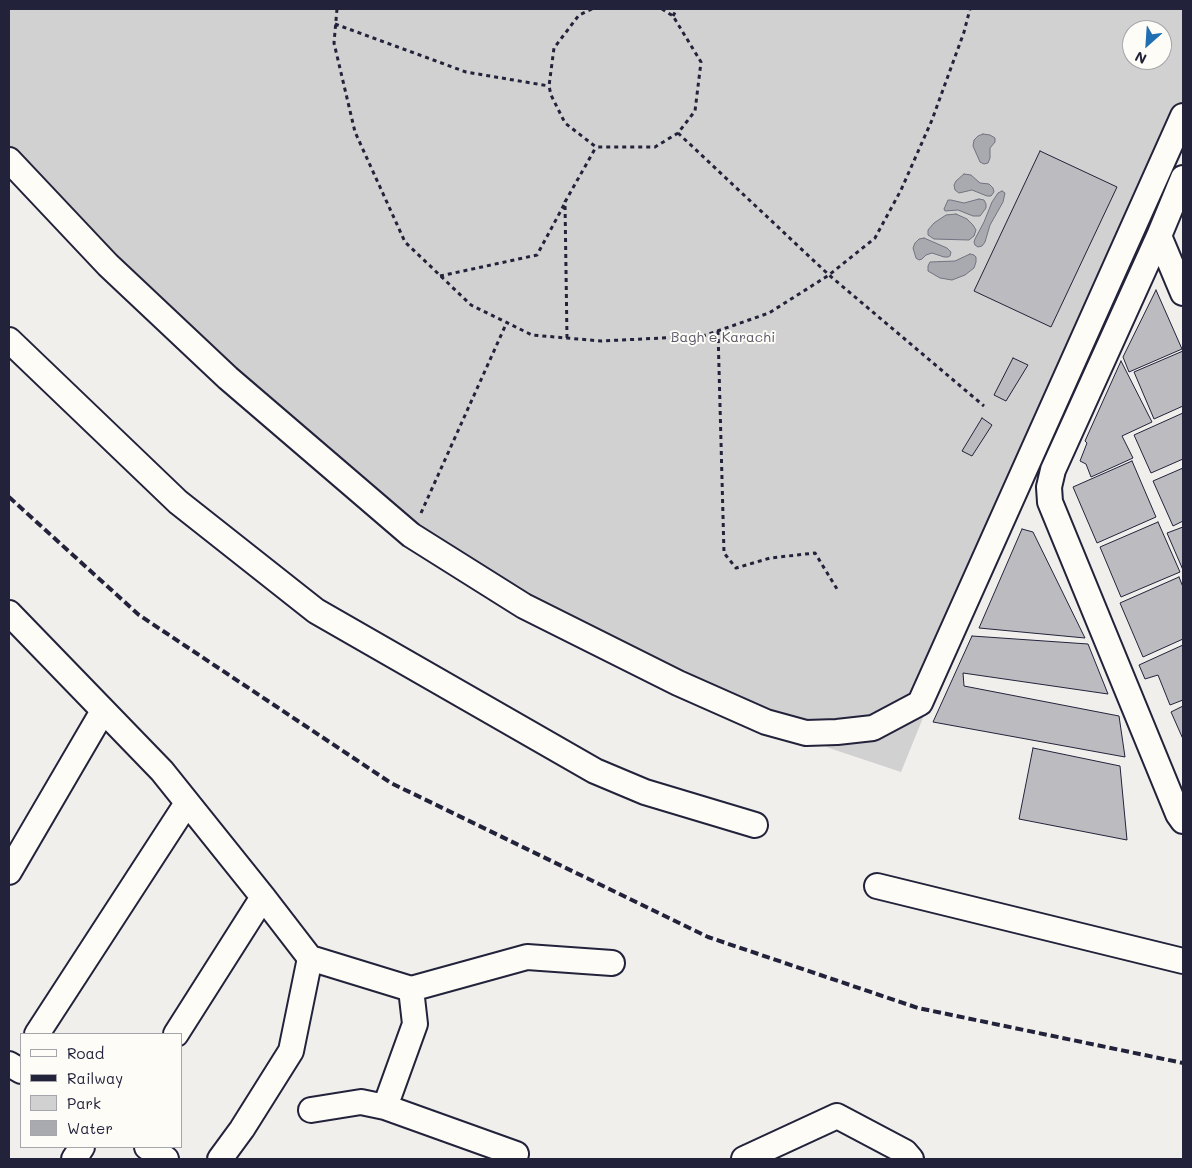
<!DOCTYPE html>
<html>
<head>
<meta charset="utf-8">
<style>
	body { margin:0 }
	#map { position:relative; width:1192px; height:1168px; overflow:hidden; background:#f0efec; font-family:Mali,sans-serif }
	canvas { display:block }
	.frame { position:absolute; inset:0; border:10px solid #22223b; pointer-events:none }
	.legend { position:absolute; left:20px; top:1033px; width:162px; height:115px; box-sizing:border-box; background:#fdfcf7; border:1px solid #a5a5ac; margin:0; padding:6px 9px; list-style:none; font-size:15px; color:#22223b }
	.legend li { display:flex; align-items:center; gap:10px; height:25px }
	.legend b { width:25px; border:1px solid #a5a5ac }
	.north { position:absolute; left:1122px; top:20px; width:50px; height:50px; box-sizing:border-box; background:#fdfcf7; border:1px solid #a5a5ac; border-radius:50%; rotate:206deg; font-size:14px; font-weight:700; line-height:20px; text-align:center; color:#22223b }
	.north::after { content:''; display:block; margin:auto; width:18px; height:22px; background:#1f6fb2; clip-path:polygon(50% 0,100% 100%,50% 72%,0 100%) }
</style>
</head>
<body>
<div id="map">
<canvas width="1192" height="1168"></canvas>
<div class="frame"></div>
<ul class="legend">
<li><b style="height:6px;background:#fdfcf7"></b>Road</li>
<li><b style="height:6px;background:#22223b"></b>Railway</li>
<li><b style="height:14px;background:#d2d1d1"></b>Park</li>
<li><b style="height:14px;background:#a9a9b0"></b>Water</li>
</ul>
<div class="north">N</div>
</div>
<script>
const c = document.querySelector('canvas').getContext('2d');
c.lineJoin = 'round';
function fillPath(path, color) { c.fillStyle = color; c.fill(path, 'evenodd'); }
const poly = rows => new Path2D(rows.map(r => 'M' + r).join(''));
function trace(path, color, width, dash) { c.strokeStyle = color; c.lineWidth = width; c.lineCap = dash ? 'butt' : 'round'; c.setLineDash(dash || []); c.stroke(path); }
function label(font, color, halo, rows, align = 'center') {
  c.font = font + ' Mali,sans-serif'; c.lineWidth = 4; c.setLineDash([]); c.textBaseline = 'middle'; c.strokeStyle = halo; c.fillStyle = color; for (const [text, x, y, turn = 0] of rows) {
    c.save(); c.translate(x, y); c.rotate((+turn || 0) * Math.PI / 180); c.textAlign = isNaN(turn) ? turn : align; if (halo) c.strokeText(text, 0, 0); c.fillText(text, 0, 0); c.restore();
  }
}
fillPath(poly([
	[9,9,1183,9,1183,115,1013,496,901,772,832,749,766,722,524,606,311,449,9,154],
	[1132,30,1162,30,1162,60,1132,60]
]), '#d2d1d1');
const water = poly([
	[983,134,990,135,995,138,995,142,990,148,990,158,988,163,984,164,980,162,973,146,974,140,978,136,983,134],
	[964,174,971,175,980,183,989,184,993,188,994,192,991,196,987,196,972,190,959,193,955,190,954,185,956,181,964,174],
	[1002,191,1005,193,1003,202,990,225,985,242,982,246,978,247,975,245,974,242,975,239,984,222,992,202,998,193,1002,191],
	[979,199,984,200,986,204,986,208,980,216,973,216,958,210,945,211,944,209,948,200,951,200,964,203,979,199],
	[956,214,967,219,973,225,976,230,974,236,969,240,934,239,928,235,928,230,934,223,946,215,956,214],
	[924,238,947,248,951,252,950,256,948,257,944,257,932,253,926,255,922,259,919,260,916,258,913,248,915,243,919,239,924,238],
	[970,254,974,255,976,257,976,262,974,268,965,275,952,280,940,278,928,271,928,266,930,262,955,261,970,254]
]);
fillPath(water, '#a9a9b0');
trace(water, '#737381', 1);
const building = poly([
	[1040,151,1117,187,1051,327,974,291,1040,151],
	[1156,290,1182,349,1129,372,1123,357,1156,290],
	[1183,351,1183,406,1154,419,1134,372,1183,351],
	[1013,358,1028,365,1006,401,994,395,1013,358],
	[1121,361,1152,422,1122,436,1133,458,1091,477,1086,464,1080,461,1087,443,1085,441,1121,361],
	[1183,413,1183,459,1151,473,1134,435,1183,413],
	[982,418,992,425,972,456,962,451,982,418],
	[1132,461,1156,517,1097,543,1073,487,1132,461],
	[1183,468,1183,521,1173,526,1153,481,1183,468],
	[1158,522,1180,572,1121,597,1100,547,1158,522],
	[1183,527,1183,570,1167,533,1183,527],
	[1022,529,1033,532,1085,638,979,628,1022,529],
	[1179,577,1183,587,1183,639,1143,657,1120,603,1179,577],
	[972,636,1088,644,1108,694,963,673,964,686,1119,716,1125,757,933,722,972,636],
	[1183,645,1183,700,1170,705,1158,675,1145,679,1139,665,1183,645],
	[1183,706,1183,739,1171,712,1183,706],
	[1033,748,1120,766,1127,840,1019,819,1033,748]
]);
fillPath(building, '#bcbcc0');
trace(building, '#22223b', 1);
const minor = poly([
	[9,160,108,265,228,378,411,535,524,606,678,683,766,722,806,733,837,732,873,728,920,703,1183,116],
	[1183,178,1159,236,1053,470,1049,487,1050,502,1178,814,1183,821],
	[1159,236,1183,293],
	[9,340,178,502,316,611,595,771,645,792,755,825],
	[9,613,162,771,263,897,310,958,291,1051,242,1129,220,1159],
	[9,872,103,711],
	[877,886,1183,961],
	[310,958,411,989,527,957,612,963],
	[37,1034,187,803],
	[176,1034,263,897],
	[9,1064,21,1071],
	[385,1107,415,1024,411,989],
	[311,1110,361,1102,385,1107,516,1154],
	[147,1147,166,1159],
	[74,1159,82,1147],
	[744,1159,837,1116,905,1152,911,1159]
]);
trace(minor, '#22223b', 28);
trace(poly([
	[337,9,334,43,355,132,405,242,471,305,532,335,601,341,703,336,769,313,829,275,875,238,901,190,932,120,964,32,970,9],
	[592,9,579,15,554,48,549,86,551,95,565,123,596,147,655,147,678,133,695,111,701,62,673,16,662,9],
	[673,16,677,9],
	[335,24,466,72,549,86],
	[678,133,829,275,984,406],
	[440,276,537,255,565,203],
	[718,331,724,553,736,568,770,558,815,553,837,589],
	[567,338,565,202,596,147],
	[421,513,507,322]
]), '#22223b', 3, [4, 4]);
trace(minor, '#fdfcf7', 24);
trace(poly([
	[9,497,139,615,391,783,708,937,918,1008,1183,1063]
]), '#22223b', 4, [8, 4]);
label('14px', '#575768', '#fdfcf7', [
	["Bagh e Karachi",723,338]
]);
</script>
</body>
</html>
